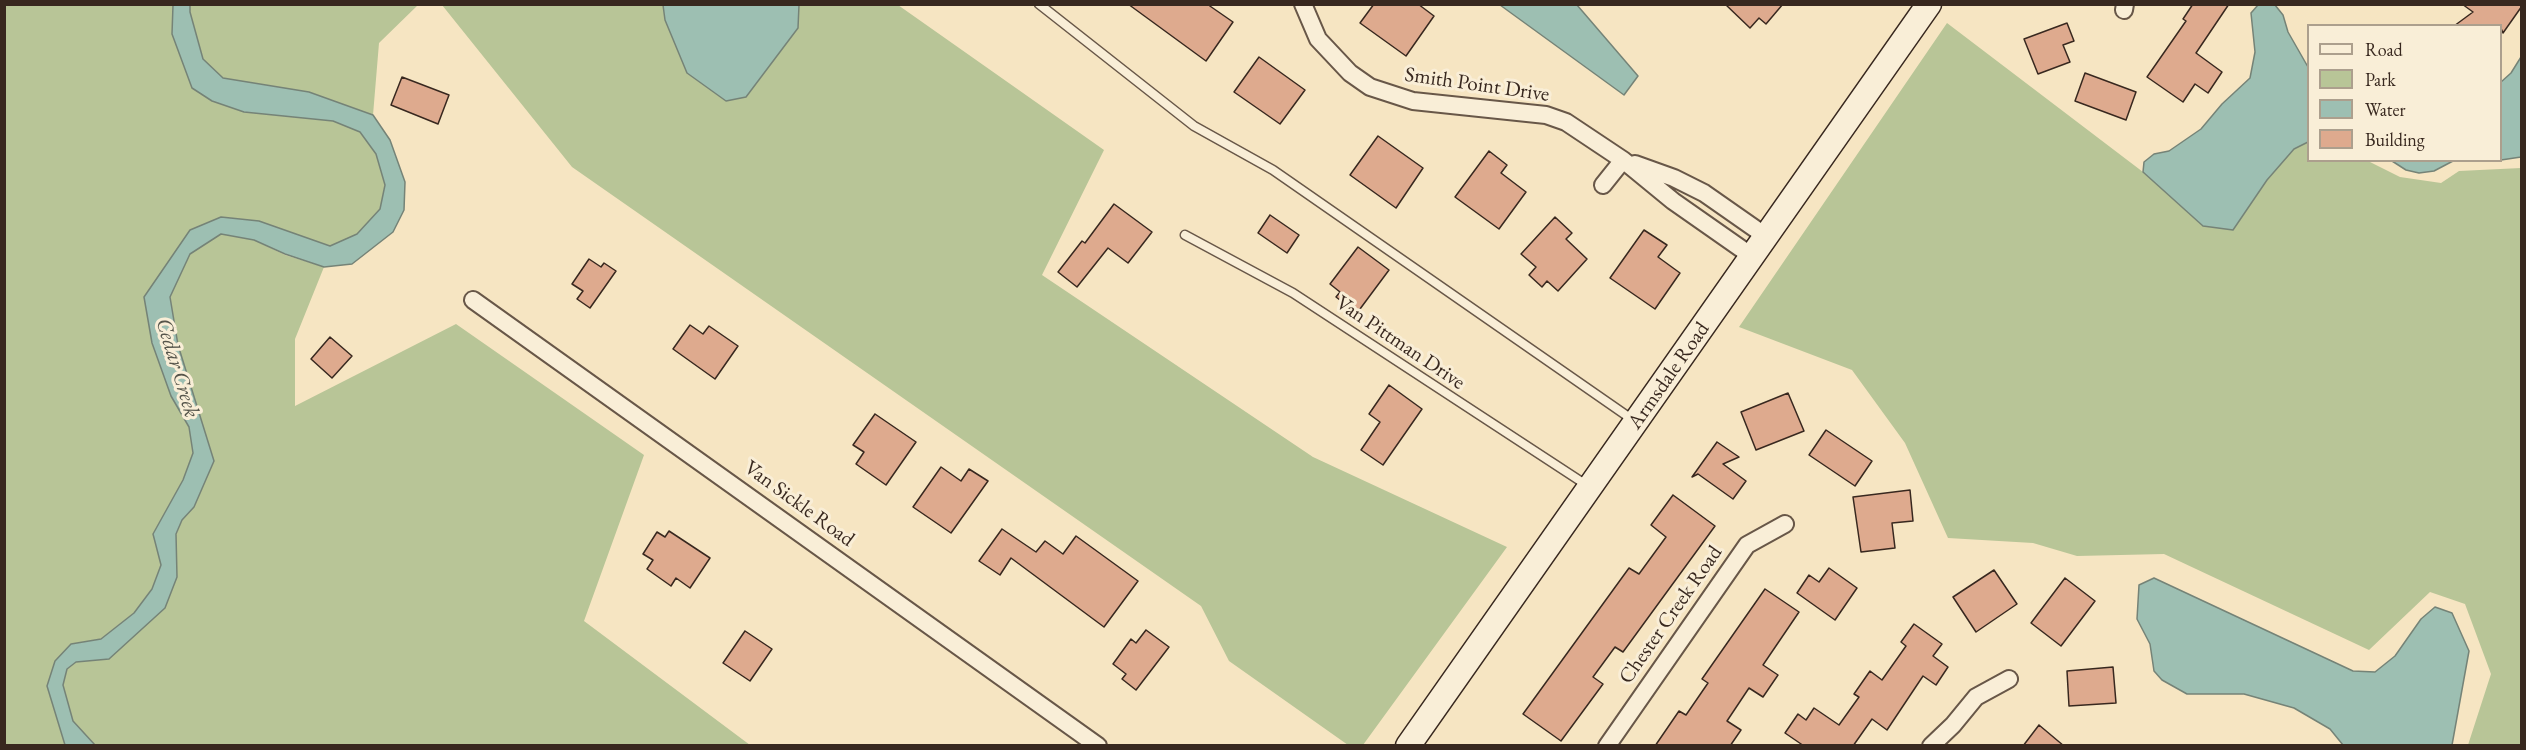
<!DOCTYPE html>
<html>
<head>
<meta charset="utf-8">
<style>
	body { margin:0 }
	#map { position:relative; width:2526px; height:750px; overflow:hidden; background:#f6e5c2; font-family:"EB Garamond",serif }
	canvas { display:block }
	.frame { position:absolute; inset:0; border:6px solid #38281f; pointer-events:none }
	.legend { position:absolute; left:2307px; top:24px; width:195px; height:138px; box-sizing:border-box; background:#f9eed7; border:2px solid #ac9f8d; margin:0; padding:8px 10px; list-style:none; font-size:18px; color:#38281f }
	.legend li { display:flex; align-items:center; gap:12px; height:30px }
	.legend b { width:30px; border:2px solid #ac9f8d }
</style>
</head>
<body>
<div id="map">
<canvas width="2526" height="750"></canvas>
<div class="frame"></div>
<ul class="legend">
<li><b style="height:8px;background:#f9eed7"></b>Road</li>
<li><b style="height:16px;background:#b8c597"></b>Park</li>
<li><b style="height:16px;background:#9dbfb2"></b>Water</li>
<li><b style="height:16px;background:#deaa8e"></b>Building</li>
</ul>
</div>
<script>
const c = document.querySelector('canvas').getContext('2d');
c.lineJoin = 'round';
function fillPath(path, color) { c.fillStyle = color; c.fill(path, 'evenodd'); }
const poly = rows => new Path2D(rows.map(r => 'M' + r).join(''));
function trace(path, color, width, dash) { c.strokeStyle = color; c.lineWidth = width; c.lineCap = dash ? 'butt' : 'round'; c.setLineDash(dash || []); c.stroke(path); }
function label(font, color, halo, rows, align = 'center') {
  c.font = font + ' "EB Garamond",serif'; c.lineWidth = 6; c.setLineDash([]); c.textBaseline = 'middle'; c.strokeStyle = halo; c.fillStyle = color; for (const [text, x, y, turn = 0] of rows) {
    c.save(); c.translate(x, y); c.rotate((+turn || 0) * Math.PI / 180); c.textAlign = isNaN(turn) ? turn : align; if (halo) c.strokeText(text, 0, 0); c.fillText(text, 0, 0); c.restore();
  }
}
fillPath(poly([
	[190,4,418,5,379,43,373,115,309,92,223,78,203,60,190,12],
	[4,5,173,5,172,34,244,112,333,121,360,132,376,154,385,184,380,209,357,234,330,246,258,221,221,217,144,297,171,396,189,427,193,453,183,480,153,534,161,565,152,589,134,613,101,639,71,644,47,686,65,745,5,745],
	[442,5,663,5,665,20,746,97,798,28,799,5,898,5,1104,150,1042,275,1313,457,1507,547,1363,745,1348,745,1229,661,1201,606,572,167],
	[1947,23,2143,172,2203,226,2233,230,2267,180,2294,149,2308,142,2308,160,2368,161,2400,177,2441,183,2459,171,2521,168,2521,745,2468,745,2491,674,2465,604,2430,592,2369,650,2164,554,2077,556,2033,543,1948,538,1905,443,1852,370,1739,327],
	[220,234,254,240,285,255,324,267,295,339,295,406,456,324,644,455,584,621,750,745,95,745,73,721,63,685,67,669,76,662,109,659,176,578,176,535,182,520,194,507,214,461,178,345,170,297,190,254]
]), '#b8c597');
const water = poly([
	[173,5,190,5,190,12,203,59,223,78,309,92,373,115,390,140,405,182,404,210,393,232,352,264,324,267,285,254,254,240,221,234,190,254,170,297,178,345,214,461,194,507,182,520,176,534,177,577,165,608,109,659,76,662,67,669,63,685,73,721,95,745,65,745,47,686,55,661,71,644,101,639,134,613,152,589,161,565,153,534,183,480,193,453,189,427,171,396,152,343,144,297,190,230,221,217,259,221,330,246,357,234,380,209,385,185,376,154,360,132,333,121,244,112,212,101,192,88,172,34,173,5],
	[663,5,799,5,798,28,746,97,726,101,687,73,665,20,663,5],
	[1500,5,1577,5,1638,76,1624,95,1500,5],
	[2258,5,2275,5,2283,15,2288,32,2308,67,2308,142,2294,149,2267,180,2233,230,2203,226,2143,172,2144,162,2154,154,2169,151,2201,129,2222,104,2250,78,2255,52,2251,13,2258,5],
	[2521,57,2521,157,2501,160,2501,82,2511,73,2521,57],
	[2392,161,2453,161,2434,171,2419,173,2406,170,2392,161],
	[2154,578,2353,671,2375,672,2395,656,2421,619,2435,607,2452,613,2469,651,2452,745,2343,745,2330,729,2294,708,2244,694,2187,694,2162,680,2154,671,2150,644,2137,619,2139,585,2154,578]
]);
fillPath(water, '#9dbfb2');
trace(water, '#758377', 1.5);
const building = poly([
	[1128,4,1207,4,1233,22,1206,61,1128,4],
	[1374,4,1418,4,1434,16,1406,56,1360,23,1374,4],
	[1725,4,1783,4,1766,24,1759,18,1750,28,1725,4],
	[2193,4,2229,4,2196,53,2222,72,2208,93,2195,84,2183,102,2147,77,2186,21,2183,19,2193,4],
	[2462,4,2522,4,2522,6,2503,33,2500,26,2454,26,2473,12,2462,4],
	[2067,23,2074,41,2063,45,2070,62,2038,74,2024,39,2067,23],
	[1259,57,1305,90,1280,124,1234,92,1259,57],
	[2085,73,2136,92,2126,120,2075,101,2085,73],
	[402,77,449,95,438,124,391,105,402,77],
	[1378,136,1423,168,1396,208,1350,175,1378,136],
	[1489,151,1507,165,1501,173,1526,192,1499,229,1455,197,1489,151],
	[1114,204,1152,232,1128,263,1108,248,1077,287,1058,272,1082,241,1085,243,1114,204],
	[1270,215,1299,235,1287,253,1258,233,1270,215],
	[1555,217,1572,233,1566,239,1587,259,1558,291,1547,281,1542,287,1529,275,1536,267,1521,254,1555,217],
	[1644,230,1667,245,1658,257,1680,273,1655,309,1610,278,1644,230],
	[1358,247,1389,270,1357,313,1336,297,1340,292,1330,284,1358,247],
	[589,259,601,267,604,263,616,271,590,308,577,299,583,291,572,284,589,259],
	[690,325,703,334,709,326,738,346,715,379,673,349,690,325],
	[330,337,352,356,332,378,311,359,330,337],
	[1389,385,1422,409,1383,465,1361,450,1380,422,1369,414,1389,385],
	[1788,393,1804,431,1756,450,1741,412,1788,393],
	[875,414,916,442,886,485,856,464,864,452,853,445,875,414],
	[1826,430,1872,461,1855,486,1809,455,1826,430],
	[1717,442,1739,457,1723,464,1746,481,1733,499,1698,474,1692,477,1717,442],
	[941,467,961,481,969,469,988,481,951,533,913,507,941,467],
	[1910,490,1913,521,1892,523,1895,548,1861,552,1853,497,1910,490],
	[1673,495,1715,526,1623,652,1615,647,1593,677,1603,684,1561,741,1523,714,1629,568,1639,574,1666,537,1651,525,1673,495],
	[1002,529,1036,552,1045,541,1063,554,1076,536,1138,581,1104,627,1011,558,1000,575,979,561,1002,529],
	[669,531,710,558,690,588,676,578,671,586,647,569,653,560,643,554,657,532,665,537,669,531],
	[1829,568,1857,588,1835,620,1797,593,1809,575,1819,582,1829,568],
	[1994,570,2017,604,1976,632,1953,597,1994,570],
	[2065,578,2095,601,2061,646,2031,623,2065,578],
	[1765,589,1799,612,1763,665,1778,675,1763,697,1749,688,1727,721,1741,730,1730,746,1655,746,1679,711,1686,715,1708,683,1702,679,1765,589],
	[1914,624,1942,644,1933,656,1948,667,1936,685,1923,676,1887,730,1872,719,1853,746,1804,746,1785,733,1798,714,1806,720,1814,708,1839,725,1859,697,1854,694,1870,671,1882,680,1906,646,1901,642,1914,624],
	[1146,630,1169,647,1136,690,1122,679,1126,674,1113,664,1131,639,1136,643,1146,630],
	[745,631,772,649,750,681,723,663,745,631],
	[2113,667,2116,703,2069,706,2067,671,2113,667],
	[2039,725,2064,746,2023,746,2039,725]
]);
fillPath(building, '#deaa8e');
trace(building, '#38281f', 1.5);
const lane = poly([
	[1039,4,1194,126,1273,170,1633,420],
	[1185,235,1293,293,1588,486]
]);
const street = poly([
	[1303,4,1318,39,1350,73,1370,87,1413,101,1546,115,1566,122,1623,160,1673,201,1753,257],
	[2124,10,2125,4],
	[1635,164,1674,178,1704,193,1767,237],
	[1603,185,1623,160],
	[473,300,1098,746],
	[1607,746,1747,545,1785,524],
	[1931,746,1953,725,1976,697,2009,679]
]);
const secondary = poly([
	[1408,746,1929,4]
]);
trace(lane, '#685748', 11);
trace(street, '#685748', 20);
trace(secondary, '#38281f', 27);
trace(lane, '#f9eed7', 8);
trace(street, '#f9eed7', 16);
trace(secondary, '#f9eed7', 24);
label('21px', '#38281f', '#f9eed7', [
	["Smith Point Drive",1477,85,8],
	["Van Pittman Drive",1400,343,34],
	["Armsdale Road",1669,376,-55],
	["Van Sickle Road",799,504,36],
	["Chester Creek Road",1671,615,-55]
]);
label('italic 22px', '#56554b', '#f9eed7', [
	["Cedar Creek",177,368,73]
]);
</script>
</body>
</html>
